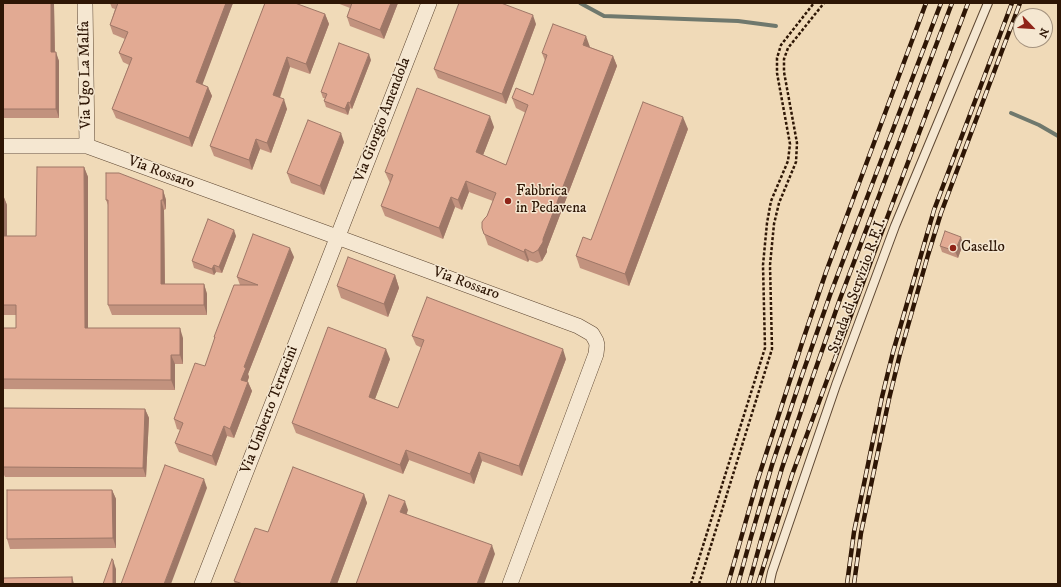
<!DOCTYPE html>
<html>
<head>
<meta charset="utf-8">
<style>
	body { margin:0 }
	#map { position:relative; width:1061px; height:587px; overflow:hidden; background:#f0dab8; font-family:"IM FELL DW Pica",serif }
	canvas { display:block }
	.frame { position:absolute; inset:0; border:4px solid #2e1605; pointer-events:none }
	.north { position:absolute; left:1013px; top:8px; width:40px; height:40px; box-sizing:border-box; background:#f5e7d1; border:1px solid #a5937f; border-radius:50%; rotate:115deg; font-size:11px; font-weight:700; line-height:16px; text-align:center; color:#2e1605 }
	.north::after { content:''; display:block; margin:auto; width:14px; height:18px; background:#8f2418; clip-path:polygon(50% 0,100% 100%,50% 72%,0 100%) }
</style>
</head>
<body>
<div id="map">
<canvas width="1061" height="587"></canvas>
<div class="frame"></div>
<div class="north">N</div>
</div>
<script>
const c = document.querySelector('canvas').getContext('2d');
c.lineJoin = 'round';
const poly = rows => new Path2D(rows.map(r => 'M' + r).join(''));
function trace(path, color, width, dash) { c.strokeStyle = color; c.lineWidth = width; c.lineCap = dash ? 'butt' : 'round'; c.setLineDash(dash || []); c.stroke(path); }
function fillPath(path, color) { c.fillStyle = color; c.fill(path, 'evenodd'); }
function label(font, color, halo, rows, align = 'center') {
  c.font = font + ' "IM FELL DW Pica",serif'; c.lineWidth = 3; c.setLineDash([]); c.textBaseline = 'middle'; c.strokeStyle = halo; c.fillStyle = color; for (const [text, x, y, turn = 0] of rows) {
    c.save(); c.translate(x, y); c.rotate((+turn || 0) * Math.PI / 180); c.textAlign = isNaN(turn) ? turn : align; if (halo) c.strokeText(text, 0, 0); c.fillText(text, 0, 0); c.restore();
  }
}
trace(poly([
	[580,3,604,16,738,21,776,26],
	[1011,113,1039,125,1058,136]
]), '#6f786d', 4);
const service = poly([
	[770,584,770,581,772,572,836,385,895,226,988,3]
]);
const minor = poly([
	[85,3,87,146],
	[3,146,87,146,337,237,578,326,592,334,596,341,597,345,596,354,510,584],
	[202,584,429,3]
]);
trace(service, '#5e4732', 10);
trace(minor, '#5e4732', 16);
trace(poly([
	[691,584,765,348,763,265,767,223,771,201,788,161,790,144,777,73,777,58,781,45,814,3],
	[699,584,772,349,770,265,774,224,779,203,796,162,797,143,784,72,784,59,788,48,824,3]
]), '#2e1605', 2.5, [3, 2]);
trace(service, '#f5e7d1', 8);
trace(minor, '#f5e7d1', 15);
const rail = poly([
	[728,584,757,482,803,340,826,272,926,3],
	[738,584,751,537,772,465,800,381,830,295,941,3],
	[749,584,761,540,782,468,810,385,840,299,952,3],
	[758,584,792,475,881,234,968,3],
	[847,584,854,532,882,397,893,352,915,276,934,210,1012,3],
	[854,584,861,533,889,399,900,354,928,255,941,213,1020,3]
]);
trace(rail, '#2e1605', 4.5);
trace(rail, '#f5e7d1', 3, [9]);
fillPath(poly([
	[3,3,54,5,55,52,59,61,59,118,3,118],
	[110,3,233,3,202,84,208,87,212,96,192,147,116,118,112,109,129,65,123,62,119,53,125,39,113,34,110,25,115,9,112,8],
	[265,3,325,14,329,24,310,74,290,67,280,98,287,109,271,153,260,149,252,170,214,156,210,146],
	[337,3,398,3,384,39,350,26,347,17,350,8],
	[536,24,506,104,438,78,434,69],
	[590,47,613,56,617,66,547,249,547,252,542,261,537,263,529,260,528,262,488,245,482,228,493,201,469,192,462,210,455,207,443,239,385,216,381,206,390,183,385,172,494,127,483,155,506,165,526,113,516,108,512,98,533,95,545,61,542,53],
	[371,60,352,109,350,108,348,115,326,107,324,101,325,98,323,98,321,92],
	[688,129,629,286,580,268,576,256,591,240],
	[344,142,324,195,291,183,287,173],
	[84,167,88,177,88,328,183,338,183,364,175,364,175,390,3,389,3,328,16,328,16,315,3,315,3,195,7,205,7,236,36,236],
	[163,190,166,200,166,209,164,210,165,284,204,284,207,294,207,315,112,315,108,305,108,205,106,200],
	[236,236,222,273,216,272,214,275,194,268,192,261],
	[963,244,958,258,942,252,940,246],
	[294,257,248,374,249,377,247,382,248,382,252,391,234,438,227,436,216,466,179,452,175,443,180,430,177,429,174,419,205,366,215,339,214,337,240,285,237,277],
	[395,275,399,288,388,317,341,298,337,286],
	[412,336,566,359,522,476,482,461,474,484,409,460,403,474,296,433,292,423,390,359,375,399,398,408,422,348,416,345],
	[3,408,145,409,149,418,146,477,5,477,3,473],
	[112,490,116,499,116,548,10,549,7,539],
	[364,494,367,503,337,584,235,584,234,581,268,532]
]), '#c2927e');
fillPath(poly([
	[51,3,54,3,54,5,55,61,51,52],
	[226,3,233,3,200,91,196,82],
	[391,3,398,3,384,39,380,30],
	[325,14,329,24,310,74,306,64],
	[533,15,536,24,506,104,502,94],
	[586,36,590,47,587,56,583,45],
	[56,52,59,61,59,118,56,109],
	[369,54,371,60,352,109,350,103],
	[613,56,617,66,547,249,547,252,542,261,538,250],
	[287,57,290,67,277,105,273,95],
	[208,87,212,96,192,147,189,138],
	[284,99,287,109,271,153,267,143],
	[348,102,350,108,348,115,345,109],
	[490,116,494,127,480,163,476,152],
	[683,117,688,129,629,286,625,274],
	[341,133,344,142,324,195,320,186],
	[256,139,260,149,252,170,249,160],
	[84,167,88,177,88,337,85,328],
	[466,181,469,192,462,210,458,200],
	[163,190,166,200,166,209,163,200],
	[3,195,7,205,7,246,3,236],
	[451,197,455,207,443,239,439,228],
	[161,200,164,210,165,294,161,284],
	[234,230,236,236,222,273,219,267],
	[961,237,963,244,958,258,955,251],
	[290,248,294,257,248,374,249,377,245,389,241,380,244,367],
	[525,249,529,260,528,262,524,252],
	[214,265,216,272,214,275,212,269],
	[395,275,399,288,388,317,384,304],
	[204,284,207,294,207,315,204,305],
	[180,328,183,338,183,364,180,355],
	[386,349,390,359,372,407,369,397],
	[563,349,566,359,522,476,519,466],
	[171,355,175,364,175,390,171,380],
	[248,382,252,391,234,438,230,429],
	[145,409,149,418,146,477,143,468],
	[224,426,227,436,216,466,212,456],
	[406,450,409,460,403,474,400,465],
	[479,452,482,461,474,484,470,474],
	[204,479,207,488,171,584,164,584],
	[112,490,116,499,116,548,113,538],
	[364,494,367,503,337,584,330,584],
	[405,501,408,510,404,522,400,512],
	[492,545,495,554,484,584,477,584],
	[113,560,116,569,116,584,113,584],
	[72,577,74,584,72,584]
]), '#9e7767');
const building = poly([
	[3,3,51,3,51,52,56,52,56,109,3,109,3,3],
	[118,3,226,3,196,82,208,87,189,138,112,109,132,58,119,53,128,32,110,25,118,3],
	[265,3,295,3,325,14,306,64,287,57,273,95,284,99,267,143,256,139,249,160,210,146,265,3],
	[352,3,391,3,380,30,347,17,352,3],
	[459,3,501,3,533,15,502,94,434,69,459,3],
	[553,24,586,36,583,45,613,56,543,239,543,242,538,250,533,253,525,249,524,252,484,234,482,228,482,222,485,218,487,216,496,193,466,181,458,200,451,197,439,228,381,206,393,175,385,172,417,88,490,116,476,152,506,165,528,105,512,98,516,88,533,95,547,55,542,53,553,24],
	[339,43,369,54,350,103,348,102,345,109,324,101,327,94,321,92,339,43],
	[643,102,683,117,625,274,576,256,583,237,591,240,643,102],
	[308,120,341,133,320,186,287,173,308,120],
	[37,167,84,167,85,328,180,328,180,355,171,355,171,380,3,379,3,328,16,328,16,305,3,305,3,195,3,236,36,236,37,167],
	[106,173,119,173,163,190,163,200,161,200,161,284,204,284,204,305,108,305,108,200,106,200,106,173],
	[208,219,234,230,219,267,214,265,212,269,192,261,208,219],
	[945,231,961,237,955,251,940,246,945,231],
	[253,234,290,248,244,367,246,368,241,380,248,382,230,429,224,426,212,456,175,443,183,423,174,419,195,363,205,366,215,337,214,337,234,285,258,285,237,277,253,234],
	[348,257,395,275,384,304,337,286,348,257],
	[427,297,563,349,519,466,479,452,470,474,406,450,400,465,292,423,328,327,386,349,369,397,398,408,424,340,412,336,427,297],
	[3,408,145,409,143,468,3,467,3,408],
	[165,465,204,479,164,584,121,584,165,465],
	[293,467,364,494,330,584,243,584,234,581,255,528,268,532,293,467],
	[7,490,112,490,113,538,7,539,7,490],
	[389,495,405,501,400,512,492,545,477,584,356,584,389,495],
	[112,559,113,560,113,584,103,584,112,559],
	[72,577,72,584,3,584,3,578,72,577]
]);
fillPath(building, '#e2aa93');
trace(building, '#9e7767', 1);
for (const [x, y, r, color] of [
	[508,201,4,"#8f2418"],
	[953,248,4,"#8f2418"]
]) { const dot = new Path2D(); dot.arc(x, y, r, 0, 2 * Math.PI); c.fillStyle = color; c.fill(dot); trace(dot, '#f5e7d1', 1.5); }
label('15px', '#2e1605', '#f5e7d1', [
	["Via Ugo La Malfa",86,75,-91],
	["Via Giorgio Amendola",383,120,-69],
	["Via Rossaro",161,173,20],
	["Via Rossaro",466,284,20],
	["Strada di Servizio R.F.I.",858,286,-70],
	["Via Umberto Terracini",270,410,-69]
]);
label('15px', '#2e1605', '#f5e7d1', [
	["Fabbrica",516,192],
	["in Pedavena",516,209],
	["Casello",961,248]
], 'left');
</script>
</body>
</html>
